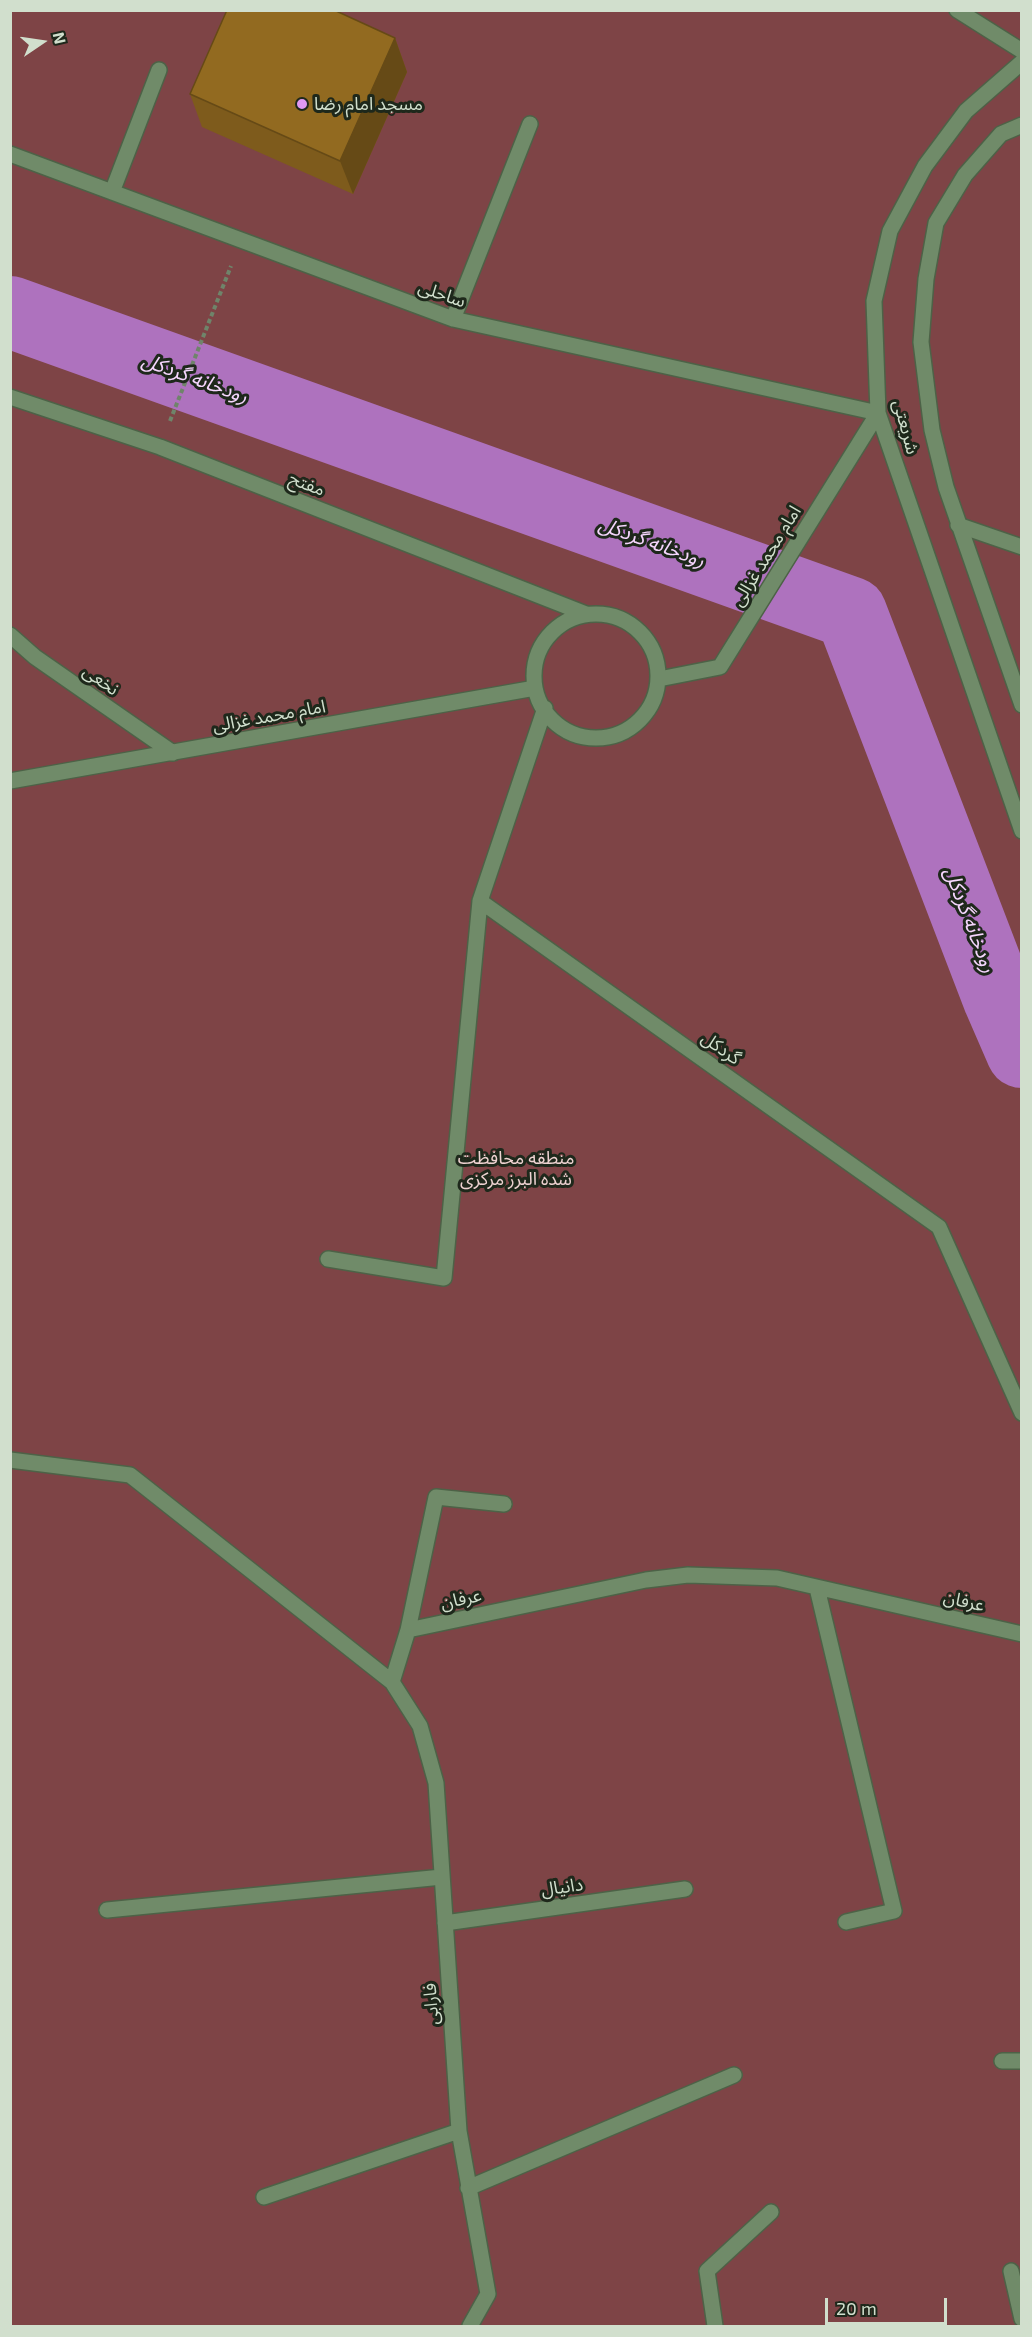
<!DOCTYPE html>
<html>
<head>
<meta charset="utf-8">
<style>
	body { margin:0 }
	#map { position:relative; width:1032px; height:2337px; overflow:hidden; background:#2d4627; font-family:"Exo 2",sans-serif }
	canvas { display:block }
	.frame { position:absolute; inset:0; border:12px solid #d1dfcd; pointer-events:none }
	.north { position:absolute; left:12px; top:12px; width:60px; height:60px; -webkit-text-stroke:4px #1e281b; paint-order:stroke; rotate:77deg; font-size:16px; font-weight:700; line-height:24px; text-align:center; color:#d1dfcd }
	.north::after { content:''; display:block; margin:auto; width:21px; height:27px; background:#d1dfcd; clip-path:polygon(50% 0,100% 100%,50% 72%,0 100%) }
	.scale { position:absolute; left:825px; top:2298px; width:122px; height:27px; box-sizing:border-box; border:3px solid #d1dfcd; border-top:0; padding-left:8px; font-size:18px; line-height:21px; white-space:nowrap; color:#d1dfcd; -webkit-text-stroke:4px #1e281b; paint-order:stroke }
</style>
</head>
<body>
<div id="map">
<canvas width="1032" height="2337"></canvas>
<div class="frame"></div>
<div class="north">N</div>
<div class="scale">20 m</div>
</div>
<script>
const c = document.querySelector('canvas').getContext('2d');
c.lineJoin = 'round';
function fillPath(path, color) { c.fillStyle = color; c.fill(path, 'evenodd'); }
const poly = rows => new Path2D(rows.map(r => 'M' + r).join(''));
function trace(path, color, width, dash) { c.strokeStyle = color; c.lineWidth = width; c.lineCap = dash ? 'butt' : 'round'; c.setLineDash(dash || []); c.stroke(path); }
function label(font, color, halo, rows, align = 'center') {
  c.font = font + ' "Exo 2","Noto Sans Arabic",sans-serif'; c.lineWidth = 6; c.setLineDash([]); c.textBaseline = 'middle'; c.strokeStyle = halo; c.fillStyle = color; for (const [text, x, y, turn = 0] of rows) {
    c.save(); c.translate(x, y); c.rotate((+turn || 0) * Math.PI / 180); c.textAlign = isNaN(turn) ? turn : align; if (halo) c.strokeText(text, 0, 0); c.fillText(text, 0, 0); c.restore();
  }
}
fillPath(poly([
	[11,11,1021,11,1021,2326,11,2326]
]), '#7e4446');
trace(poly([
	[10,312,851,613,999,999,1022,1052]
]), '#ae72be', 72);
const minor = poly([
	[957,10,1022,51],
	[1022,62,966,111,925,166,890,231,874,301,878,413,1022,831],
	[1022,125,1001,134,965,175,936,223,926,279,921,342,932,430,946,487,1022,705],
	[10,154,453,319,878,413,720,667,659,679],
	[112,192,159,70],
	[453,319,530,124],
	[10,397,160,447,586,614],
	[958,525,1022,547],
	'534 676a62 62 0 1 1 124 0a62 62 0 1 1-124 0Z',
	[10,635,35,657,173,753],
	[545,708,480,901,939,1227,1022,1413],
	[10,781,535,688],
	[328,1259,444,1278,480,901],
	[10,1460,130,1475,392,1682,420,1726,436,1783,459,2131,488,2294,470,2326],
	[817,1588,894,1911,846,1922],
	[408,1630,436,1497,504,1504],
	[392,1682,408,1630,646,1580,688,1575,777,1578,1022,1634],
	[107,1910,442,1877],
	[445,1923,685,1889],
	[1002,2061,1022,2061],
	[468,2188,734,2075],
	[264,2197,459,2131],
	[1011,2271,1022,2319],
	[715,2326,707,2271,771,2212]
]);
trace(minor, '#4d6247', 18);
trace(poly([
	[170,421,231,266]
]), '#6f846a', 4, [4.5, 3]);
trace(minor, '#708b69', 15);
fillPath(poly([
	[395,38,407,72,353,194,202,127,190,94]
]), '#7e5b1c');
fillPath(poly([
	[395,38,407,72,353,194,340,161]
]), '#664a16');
const building = poly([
	[227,10,334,10,395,38,340,161,190,94,227,10]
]);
fillPath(building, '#926a20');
trace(building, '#664a16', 1.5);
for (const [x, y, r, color] of [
	[302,104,6,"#df98f2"]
]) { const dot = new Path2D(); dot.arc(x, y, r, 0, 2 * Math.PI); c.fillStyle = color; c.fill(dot); trace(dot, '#1e281b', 2); }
label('18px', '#d1dfcd', '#1e281b', [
	["مسجد امام رضا",314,104]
], 'left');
label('18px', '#d1dfcd', '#1e281b', [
	["ساحلی",442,294,19],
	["شریعتی",906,427,75],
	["مفتح",307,484,21],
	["امام محمد غزالی",766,556,-58],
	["نخعی",101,680,35],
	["امام محمد غزالی",269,716,-10],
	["گردکل",721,1048,35],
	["عرفان",461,1599,-12],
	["عرفان",964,1601,13],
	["دانیال",562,1887,-8],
	["فارابی",431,2004,-94]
]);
label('18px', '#eed2d1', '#1e281b', [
	["منطقه محافظت",516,1158],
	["شده البرز مرکزی",516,1179]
]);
label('italic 20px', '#f6d6fe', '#1e281b', [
	["رودخانه گردکل",195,378,20],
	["رودخانه گردکل",652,542,20],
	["رودخانه گردکل",970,920,69]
]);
</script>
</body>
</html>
